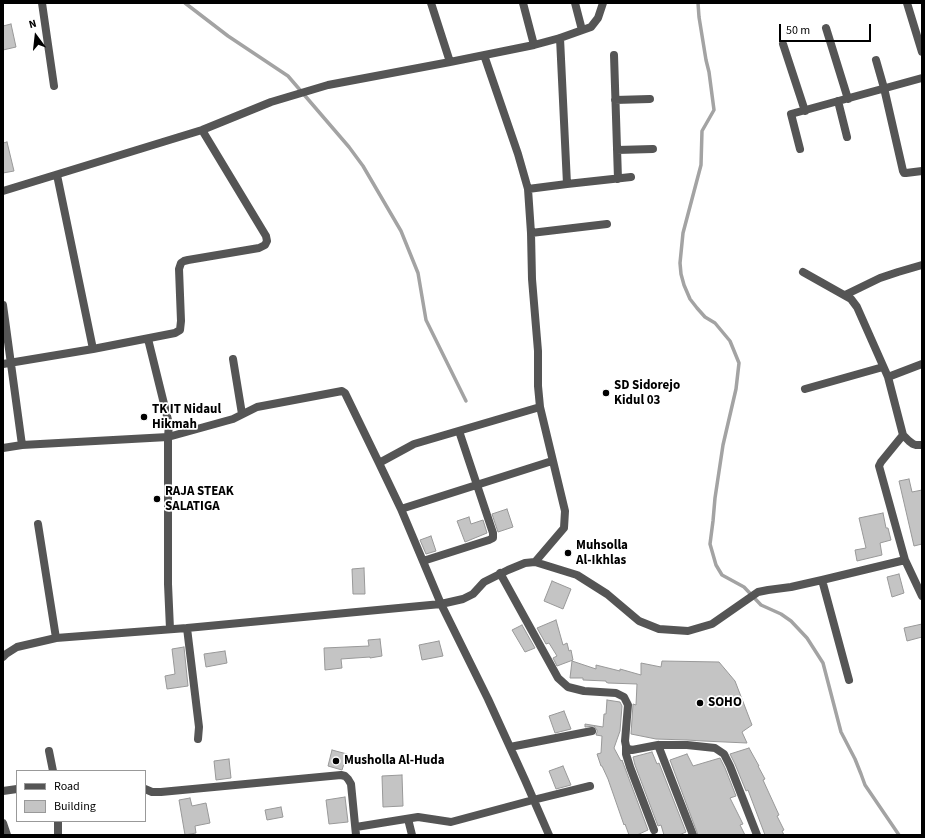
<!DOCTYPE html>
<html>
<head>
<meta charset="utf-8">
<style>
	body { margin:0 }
	#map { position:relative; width:925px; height:838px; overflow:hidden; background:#fff; font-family:"Source Sans 3",sans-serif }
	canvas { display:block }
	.frame { position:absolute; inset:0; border:4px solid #000; pointer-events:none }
	.legend { position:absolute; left:16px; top:770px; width:130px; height:52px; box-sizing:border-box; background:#fff; border:1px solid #999; margin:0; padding:5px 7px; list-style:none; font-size:12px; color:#000 }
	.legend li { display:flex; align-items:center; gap:8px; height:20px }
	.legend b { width:20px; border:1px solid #999 }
	.north { position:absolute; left:16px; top:16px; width:40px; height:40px; -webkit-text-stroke:3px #fff; paint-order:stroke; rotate:345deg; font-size:11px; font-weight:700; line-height:16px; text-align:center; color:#000 }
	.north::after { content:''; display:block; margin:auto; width:14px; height:18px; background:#000; clip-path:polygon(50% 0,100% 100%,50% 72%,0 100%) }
	.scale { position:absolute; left:779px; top:24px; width:92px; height:18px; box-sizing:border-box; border:2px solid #000; border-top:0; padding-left:5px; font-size:12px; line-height:14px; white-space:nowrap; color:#000; -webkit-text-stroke:3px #fff; paint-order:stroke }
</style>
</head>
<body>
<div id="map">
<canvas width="925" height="838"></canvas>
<div class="frame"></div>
<ul class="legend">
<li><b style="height:5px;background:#555"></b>Road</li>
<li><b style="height:11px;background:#c4c4c4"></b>Building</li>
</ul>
<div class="north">N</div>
<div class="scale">50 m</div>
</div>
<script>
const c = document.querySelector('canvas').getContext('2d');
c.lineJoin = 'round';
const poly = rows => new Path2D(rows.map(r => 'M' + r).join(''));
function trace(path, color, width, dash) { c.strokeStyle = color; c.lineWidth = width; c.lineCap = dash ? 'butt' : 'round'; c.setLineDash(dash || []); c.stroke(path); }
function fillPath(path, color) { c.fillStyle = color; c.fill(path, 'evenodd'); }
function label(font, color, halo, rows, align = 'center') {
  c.font = font + ' "Source Sans 3",sans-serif'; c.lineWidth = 3.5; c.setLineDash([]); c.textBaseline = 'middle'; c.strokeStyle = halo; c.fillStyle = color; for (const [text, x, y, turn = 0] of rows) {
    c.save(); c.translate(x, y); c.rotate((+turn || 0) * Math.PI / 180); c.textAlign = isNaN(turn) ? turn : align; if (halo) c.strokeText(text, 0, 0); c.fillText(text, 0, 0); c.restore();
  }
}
trace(poly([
	[185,3,228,36,288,76,349,147,363,166,401,231,418,273,426,320,466,401],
	[698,3,699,17,706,60,709,72,714,110,702,131,701,165,683,233,680,263,681,274,684,285,690,299,697,308,705,317,715,323,730,341,739,363,736,389,723,445,715,498,713,521,710,544,716,565,722,575,744,587,761,605,781,614,791,621,807,638,823,663,841,732,855,759,861,774,865,785,899,835]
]), '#a3a3a3', 3.5);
const building = poly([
	[11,24,16,47,3,50,3,26,11,24],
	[7,142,14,171,3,173,3,143,7,142],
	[909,479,912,492,922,490,922,544,914,546,899,481,909,479],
	[507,509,513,527,498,532,492,514,507,509],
	[883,513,886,528,888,528,891,540,880,543,882,555,857,561,855,550,866,548,859,518,883,513],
	[469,517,471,524,483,520,487,533,465,542,457,521,469,517],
	[431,536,436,551,426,554,420,540,431,536],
	[364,568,365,594,353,594,352,569,364,568],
	[899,574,904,593,892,597,887,577,899,574],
	[552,581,571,589,563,609,544,601,552,581],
	[556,620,563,645,567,643,569,651,571,650,573,660,557,666,553,658,557,656,549,643,546,644,537,628,556,620],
	[922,624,922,637,907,641,904,628,922,624],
	[522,625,535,648,525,652,512,630,522,625],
	[380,639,382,656,370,658,370,657,341,659,342,668,325,670,324,648,369,646,368,640,380,639],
	[439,641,443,656,422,660,419,645,439,641],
	[184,647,188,686,167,689,165,676,175,674,172,649,184,647],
	[225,651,227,663,206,667,204,654,225,651],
	[572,661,596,669,596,665,620,671,620,669,641,675,641,663,661,667,662,661,719,662,735,681,752,725,742,732,747,743,703,741,687,740,656,739,631,734,633,704,636,705,637,684,608,683,606,682,606,681,583,680,583,678,570,678,572,661],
	[607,700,620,702,622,706,620,731,614,748,621,761,622,760,648,830,637,835,629,835,625,824,624,825,608,779,602,766,601,766,597,754,601,753,602,736,596,735,597,732,597,730,594,726,585,727,585,724,603,727,604,714,606,714,607,700],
	[564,711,571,729,555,733,549,716,564,711],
	[749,748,759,766,758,766,765,779,763,780,779,815,777,816,784,830,782,831,784,835,765,835,748,790,746,791,735,764,730,754,749,748],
	[332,750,347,754,342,770,328,766,332,750],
	[652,752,657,764,659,763,686,832,679,835,664,835,661,825,658,826,635,765,633,757,652,752],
	[687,754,693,766,720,758,725,768,736,796,730,798,743,824,740,825,745,835,698,835,670,760,687,754],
	[229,759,231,778,216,780,214,761,229,759],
	[563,766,571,785,556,789,549,771,563,766],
	[402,775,403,806,383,807,382,776,402,775],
	[345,797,348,822,329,824,326,800,345,797],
	[190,798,192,806,206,803,210,823,195,826,196,833,185,835,179,800,190,798],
	[281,807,283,817,267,820,265,810,281,807]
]);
fillPath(building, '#c4c4c4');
trace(building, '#999', 1);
trace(poly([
	[42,3,54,86],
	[431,3,450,62],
	[523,3,534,45],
	[575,3,582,30],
	[907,3,922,52],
	[826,28,848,99],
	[560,38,567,184],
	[783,44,805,111],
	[484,55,518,154,528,189,531,233,532,279,538,351,538,386,540,407,565,511,564,528,535,562],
	[614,55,618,179],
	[876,60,884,88,903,171,904,173,906,173,922,171],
	[615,100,650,99],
	[838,101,847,137],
	[800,149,791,114,922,78],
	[617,150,653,149],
	[57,175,93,349],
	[528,189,567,184,631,177],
	[3,191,202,130,271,102,328,85,450,62,534,45,560,38,591,27,598,18,603,3],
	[531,233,607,224],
	[803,272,851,299,857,307,888,377],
	[845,295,880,278,898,272,922,265],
	[3,305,22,445,3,448],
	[148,339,169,424,168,437,233,419,257,407,342,391,345,393,379,463],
	[233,359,242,414],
	[3,364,93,349,175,333,180,330,181,321,179,269,181,263,184,261,188,260,259,248,265,245,267,241,266,236,202,130],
	[805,389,883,367],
	[540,407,414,444,379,463,401,509,441,604,488,699,525,780,549,835],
	[903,435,909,441,913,444,916,445,922,445],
	[22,445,168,437,168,584,170,629],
	[401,509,552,461],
	[38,524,56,638],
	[905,560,922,596],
	[423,561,489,540,493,538,493,533,459,431],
	[500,573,558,678,568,687,584,691,616,693,624,697,628,705,625,741,626,746,628,749,632,750,658,745,687,745,715,748,724,754,730,766,757,835],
	[822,580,849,680],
	[187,628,199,727,198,739],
	[3,657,6,654,17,647,56,638,187,628,441,604,463,599,473,594,484,582,508,570,525,563,535,562,577,575,607,594,639,621,659,629,688,631,712,624,758,592,768,590,791,587,822,580,905,560,879,466,881,462,903,435,888,377,922,364],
	[658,745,693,835],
	[626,746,626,754,630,767,654,830],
	[510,747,592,731],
	[49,751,53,771],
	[145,789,152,792,161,792,341,775,345,776,348,779,351,784,356,835],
	[3,791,17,789],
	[408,819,412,835],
	[58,821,58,835],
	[3,823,7,835],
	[356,827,418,817,451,822,533,800,590,786]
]), '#555', 8);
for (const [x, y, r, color] of [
	[606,393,4,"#000"],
	[144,417,4,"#000"],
	[157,499,4,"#000"],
	[568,553,4,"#000"],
	[700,703,4,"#000"],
	[336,761,4,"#000"]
]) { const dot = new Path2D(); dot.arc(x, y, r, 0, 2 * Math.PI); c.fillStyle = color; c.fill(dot); trace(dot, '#fff', 1.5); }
label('bold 13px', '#000', '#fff', [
	["SD Sidorejo",614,386],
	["Kidul 03",614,401],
	["TK IT Nidaul",152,410],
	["Hikmah",152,425],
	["RAJA STEAK",165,492],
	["SALATIGA",165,507],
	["Muhsolla",576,546],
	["Al-Ikhlas",576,561],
	["SOHO",708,703],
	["Musholla Al-Huda",344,761]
], 'left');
</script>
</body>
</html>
